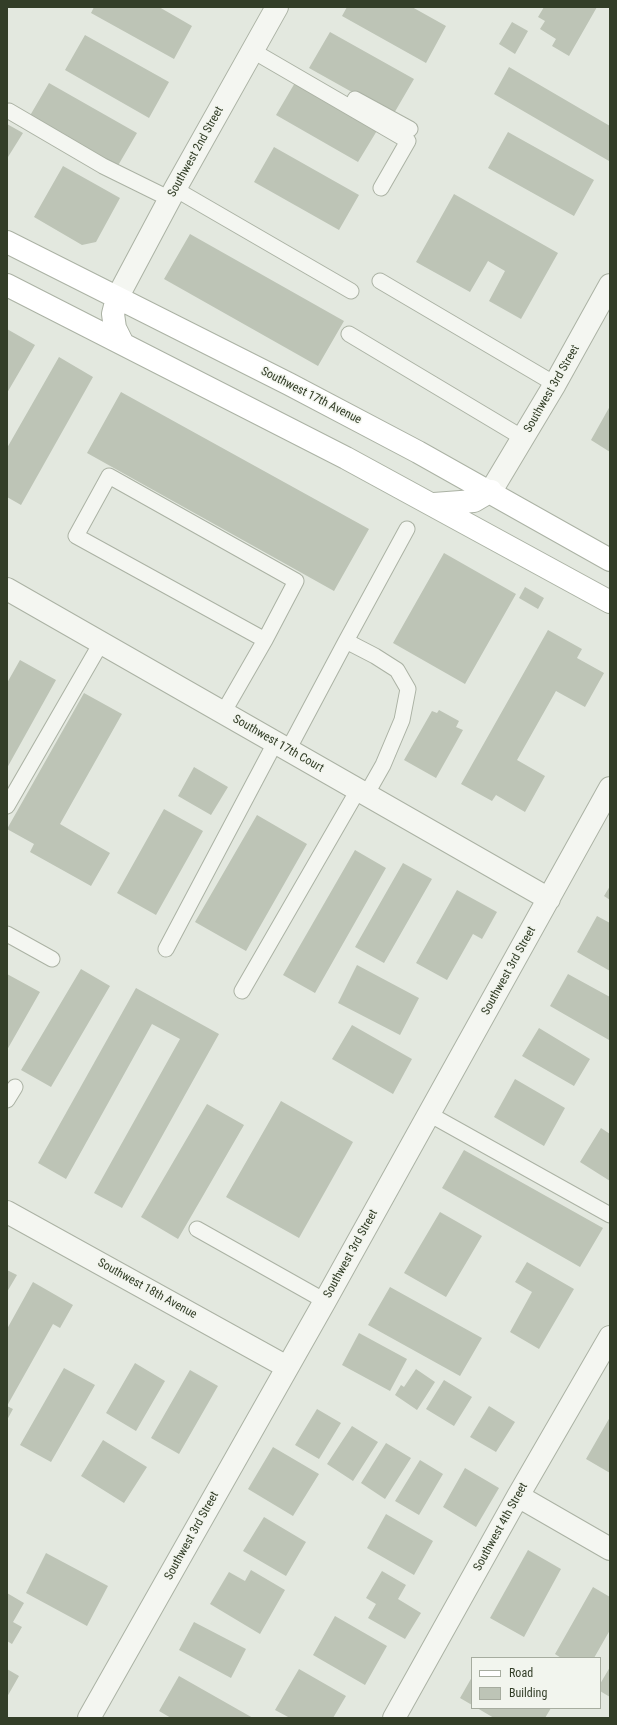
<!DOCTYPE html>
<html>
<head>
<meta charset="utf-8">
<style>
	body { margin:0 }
	#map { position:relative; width:617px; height:1725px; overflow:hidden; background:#e3e8df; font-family:"Roboto Condensed",sans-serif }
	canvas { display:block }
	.frame { position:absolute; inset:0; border:8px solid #333e28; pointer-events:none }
	.legend { position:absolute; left:471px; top:1657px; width:130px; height:52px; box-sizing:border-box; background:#f2f5ee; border:1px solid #a6ac9f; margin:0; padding:5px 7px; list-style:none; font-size:12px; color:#333e28 }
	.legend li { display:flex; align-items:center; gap:8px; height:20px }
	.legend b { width:20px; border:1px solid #a6ac9f }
</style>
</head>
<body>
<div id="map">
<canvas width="617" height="1725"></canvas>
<div class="frame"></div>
<ul class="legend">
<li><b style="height:5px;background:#fff"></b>Road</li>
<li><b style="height:11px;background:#bdc4b6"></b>Building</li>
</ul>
</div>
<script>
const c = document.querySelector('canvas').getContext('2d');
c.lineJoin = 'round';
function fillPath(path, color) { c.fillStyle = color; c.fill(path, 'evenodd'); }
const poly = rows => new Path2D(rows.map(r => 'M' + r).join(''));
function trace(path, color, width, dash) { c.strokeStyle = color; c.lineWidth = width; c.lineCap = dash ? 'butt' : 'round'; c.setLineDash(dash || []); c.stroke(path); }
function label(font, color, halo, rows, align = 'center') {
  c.font = font + ' "Roboto Condensed",sans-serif'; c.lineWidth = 3; c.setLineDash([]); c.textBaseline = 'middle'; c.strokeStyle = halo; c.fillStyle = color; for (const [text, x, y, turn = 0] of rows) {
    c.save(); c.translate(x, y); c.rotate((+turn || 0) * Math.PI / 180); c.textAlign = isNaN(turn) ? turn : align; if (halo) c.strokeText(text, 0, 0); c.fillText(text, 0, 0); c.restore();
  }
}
fillPath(poly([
	[94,7,159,7,192,26,174,59,91,13],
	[347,7,412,7,446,26,426,63,342,16],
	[544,7,597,7,569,56,552,46,556,39,540,29,545,21,538,17],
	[512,22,528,31,515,54,499,44],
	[330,32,414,79,393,115,309,68],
	[85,35,169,82,149,118,65,70],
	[509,67,610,126,609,161,494,94],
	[296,81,378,129,358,162,276,115],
	[49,83,137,133,116,169,28,119],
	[7,124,23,133,8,157,7,156],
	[508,132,594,180,574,216,488,168],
	[274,147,359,195,339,230,254,182],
	[63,166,120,198,96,242,82,245,34,217],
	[454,194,558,253,521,319,489,301,505,271,488,261,470,292,416,262],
	[190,234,344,321,318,366,164,279],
	[7,329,35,345,7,393],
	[59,357,93,377,21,505,7,497,7,448],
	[121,392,369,529,334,591,87,453],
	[610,406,610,452,591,440],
	[444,553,516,594,465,684,393,643],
	[525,587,544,598,538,609,519,598],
	[548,630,582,649,577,658,604,673,585,707,556,691,517,760,545,776,525,812,496,795,492,801,461,784],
	[20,660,56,680,7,768,7,683],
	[84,693,122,714,60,824,110,853,91,886,30,852,34,844,7,829],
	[439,710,459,721,456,727,463,730,436,778,404,760,432,711,437,713],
	[194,767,228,787,211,815,178,796],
	[164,809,203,831,156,915,117,893],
	[257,815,307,844,246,951,195,922],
	[355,850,386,868,315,993,283,975],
	[403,863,432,879,384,963,355,947],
	[610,886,610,900,604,896],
	[457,890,497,912,482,939,473,934,447,980,416,963],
	[597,916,610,923,610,971,577,952],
	[357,965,419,998,400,1035,338,1003],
	[81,969,110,986,51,1087,21,1070],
	[7,974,40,992,7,1050],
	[568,974,610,997,609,1040,550,1006],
	[136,988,219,1034,122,1208,94,1193,180,1039,152,1024,66,1179,38,1163],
	[352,1025,412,1059,393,1094,332,1059],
	[539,1028,590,1059,574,1086,522,1056],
	[515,1079,565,1108,544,1146,494,1117],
	[281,1101,353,1142,299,1238,226,1197],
	[207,1104,244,1125,178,1239,141,1217],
	[601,1128,610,1134,610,1181,580,1162],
	[464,1150,603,1228,580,1267,442,1188],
	[440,1212,482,1236,446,1297,404,1273],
	[527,1262,574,1289,539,1349,510,1332,532,1292,515,1282],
	[7,1270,17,1275,7,1292],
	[33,1282,73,1305,60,1328,53,1324,7,1406,13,1409,7,1420,7,1329],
	[390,1287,482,1338,460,1376,368,1325],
	[359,1333,407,1359,390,1391,342,1365],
	[135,1363,165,1381,136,1431,106,1413],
	[64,1368,95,1385,51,1462,20,1445],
	[416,1369,435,1382,417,1410,395,1395,401,1385,404,1387],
	[190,1370,218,1386,179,1454,151,1438],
	[444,1380,472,1397,454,1426,426,1409],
	[489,1406,515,1422,496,1452,470,1437],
	[317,1409,341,1423,319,1459,295,1445],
	[610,1417,610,1473,586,1459],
	[352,1426,378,1442,353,1481,327,1464],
	[103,1440,147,1467,124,1503,81,1476],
	[386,1443,411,1458,385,1499,361,1483],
	[273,1447,319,1474,293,1516,248,1489],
	[420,1460,443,1474,419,1515,395,1501],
	[465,1468,499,1488,476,1527,443,1507],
	[386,1514,433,1541,414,1575,367,1548],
	[264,1517,306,1542,286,1576,243,1551],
	[528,1550,561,1569,524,1637,490,1618],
	[46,1553,108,1586,87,1626,26,1593],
	[251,1570,285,1590,260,1634,210,1604,229,1572,245,1581],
	[382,1571,406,1585,398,1599,421,1613,405,1639,368,1618,376,1604,366,1598],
	[593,1587,610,1597,610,1630,594,1658,561,1658,555,1654],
	[7,1593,24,1603,13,1622,22,1627,12,1644,7,1641],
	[335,1616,387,1646,365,1685,313,1655],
	[194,1622,246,1649,231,1678,179,1650],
	[610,1667,610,1697,600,1691,600,1684],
	[7,1669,19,1676,7,1697],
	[299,1669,346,1696,333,1718,290,1718,275,1710],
	[179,1676,253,1718,171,1718,159,1711],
	[472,1677,472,1705,460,1698],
	[477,1708,551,1708,545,1718,494,1718]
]), '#bdc4b6');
const lane = poly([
	[253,51,408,141,381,188],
	[355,99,410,129],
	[9,111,103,166,170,199],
	[175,189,351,291],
	[380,281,555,384],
	[349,334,523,438],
	[346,641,407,529],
	[223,713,265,640,296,581,109,476,76,536,265,640],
	[288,750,346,641,375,656,397,670,408,689,402,720,383,765,366,795],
	[7,806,101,643],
	[7,934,52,959],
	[166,949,275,743],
	[242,991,358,790],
	[7,1100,15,1087],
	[429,1114,610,1215],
	[197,1229,325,1301]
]);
const street = poly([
	[117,298,175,189,277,7],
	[491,491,555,384,610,285],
	[7,589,549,899],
	[7,1212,287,1367],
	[518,1496,610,1549],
	[89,1718,325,1301,610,788],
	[394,1718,518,1496,610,1337]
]);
const secondary = poly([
	[7,242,289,384,418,452,610,560],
	[7,285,346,458,610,602],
	[117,298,113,314,115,328,122,342],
	[434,504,474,501,491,491]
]);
trace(lane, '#abb2a4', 17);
trace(street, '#abb2a4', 24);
trace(secondary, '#abb2a4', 24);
trace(lane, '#f4f6f1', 15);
trace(street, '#f4f6f1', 22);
trace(secondary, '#fff', 22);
label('12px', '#333e28', '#f2f5ee', [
	["Southwest 2nd Street",196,152,-61],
	["Southwest 3rd Street",552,389,-60],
	["Southwest 17th Avenue",311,396,27],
	["Southwest 17th Court",278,744,30],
	["Southwest 3rd Street",509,971,-61],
	["Southwest 3rd Street",351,1254,-61],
	["Southwest 18th Avenue",147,1289,29],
	["Southwest 4th Street",501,1527,-61],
	["Southwest 3rd Street",192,1536,-61]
]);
</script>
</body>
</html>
